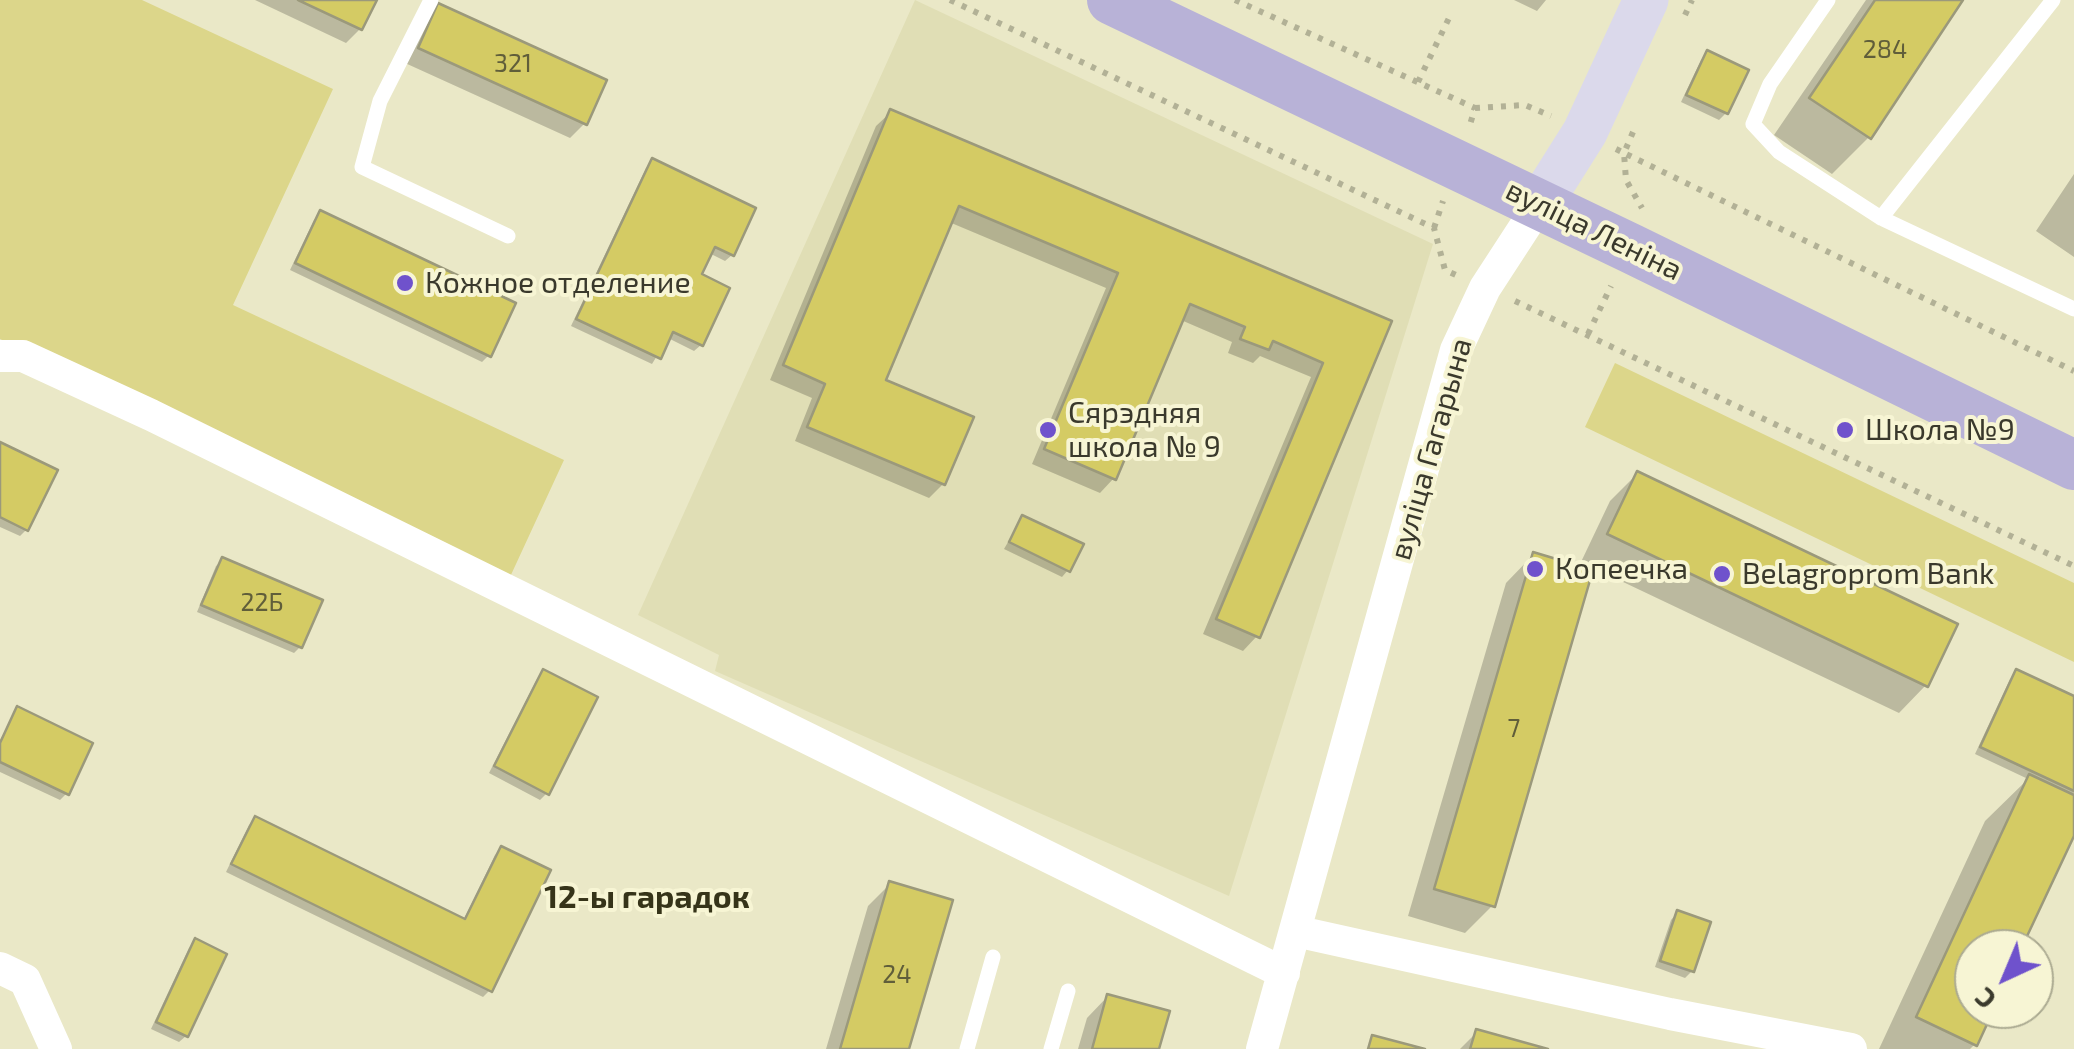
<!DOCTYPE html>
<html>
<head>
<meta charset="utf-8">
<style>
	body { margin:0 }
	#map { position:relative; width:2074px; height:1049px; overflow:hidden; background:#eae8c7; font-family:"Exo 2",sans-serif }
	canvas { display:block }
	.north { position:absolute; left:1954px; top:929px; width:100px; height:100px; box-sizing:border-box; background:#f7f5d4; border:2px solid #abaa91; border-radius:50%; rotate:224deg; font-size:28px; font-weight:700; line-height:40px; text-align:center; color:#3a392c }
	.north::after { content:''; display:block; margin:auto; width:35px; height:45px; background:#6f52cc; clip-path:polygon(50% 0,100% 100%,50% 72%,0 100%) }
</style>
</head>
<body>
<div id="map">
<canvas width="2074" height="1049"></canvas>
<div class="north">С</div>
</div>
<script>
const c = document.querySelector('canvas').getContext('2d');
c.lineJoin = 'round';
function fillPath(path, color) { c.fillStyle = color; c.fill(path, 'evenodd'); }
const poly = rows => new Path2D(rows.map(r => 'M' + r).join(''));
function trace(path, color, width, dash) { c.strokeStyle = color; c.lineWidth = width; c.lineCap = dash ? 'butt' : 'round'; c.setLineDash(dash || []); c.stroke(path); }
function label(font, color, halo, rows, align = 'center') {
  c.font = font + ' "Exo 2",sans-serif'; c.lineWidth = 8; c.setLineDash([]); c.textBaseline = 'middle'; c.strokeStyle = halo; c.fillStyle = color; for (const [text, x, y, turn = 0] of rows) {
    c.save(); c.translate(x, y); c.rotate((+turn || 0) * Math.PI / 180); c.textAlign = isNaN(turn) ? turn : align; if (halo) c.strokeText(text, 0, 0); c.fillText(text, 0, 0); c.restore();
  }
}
fillPath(poly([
	[915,0,1433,244,1229,896,715,671,719,655,638,615]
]), '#e0deb5');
fillPath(poly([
	[0,0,142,0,333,89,233,305,564,460,510,577,0,339],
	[1615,363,2074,583,2074,662,1585,427]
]), '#dcd68a');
fillPath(poly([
	[255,0,374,0,360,29,346,43],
	[1514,0,1546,0,1537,11],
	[1866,0,1960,0,1869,137,1832,174,1774,135],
	[439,6,585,123,570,138,405,63,425,20],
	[1708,53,1726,113,1719,120,1681,102,1701,60],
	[891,112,1389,322,1257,636,1243,651,1203,634,1311,377,1260,356,1253,363,1228,353,1232,342,1181,320,1114,478,1100,493,1032,464,1106,288,949,222,883,381,943,484,929,498,795,441,812,398,770,380,876,126],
	[653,161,732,255,725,261,709,253,699,275,701,345,694,351,668,338,652,364,571,326,646,168],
	[2074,174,2074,257,2036,231],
	[320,213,489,355,482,362,290,270,314,220],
	[0,445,26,530,20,536,0,527],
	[1637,474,1926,685,1899,713,1581,562,1610,501],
	[1022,518,1068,570,1062,577,1004,549],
	[1533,555,1493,905,1465,933,1408,916,1506,583],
	[223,560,300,647,294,653,197,612,216,566],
	[543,672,547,793,540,800,489,773,537,679],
	[2017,672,2074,699,2074,830,2019,949,1974,949,1974,1009,1991,1009,1975,1044,1970,1049,1879,1049,1985,821,2028,779,1975,754,2010,679],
	[18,709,67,793,60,800,0,772,0,740],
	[256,819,463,921,495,855,502,849,490,990,483,997,226,872,249,825],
	[890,884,907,1049,826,1049,868,906],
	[1677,913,1692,971,1685,978,1655,967,1671,920],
	[196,941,186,1036,179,1042,151,1029,189,948],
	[1108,996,1157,1049,1078,1049,1087,1018],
	[1477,1032,1539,1049,1460,1049]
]), '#0003');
const building = poly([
	[298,0,377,0,362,30,298,0],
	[1875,0,1963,0,1871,139,1809,98,1875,0],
	[438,3,607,80,587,125,418,48,438,3],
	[1707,50,1749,70,1728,114,1686,95,1707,50],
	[890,109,1392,321,1260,638,1216,619,1323,363,1273,341,1269,350,1240,339,1245,327,1190,304,1116,480,1044,449,1118,273,959,206,886,380,974,417,945,485,807,427,825,384,783,365,890,109],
	[652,158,756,208,734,256,715,247,702,274,730,288,703,346,673,332,661,359,576,319,652,158],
	[320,210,516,303,491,357,295,263,320,210],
	[0,442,58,470,28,531,0,517,0,442],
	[1637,471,1958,624,1928,687,1607,534,1637,471],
	[1022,515,1084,544,1070,572,1009,542,1022,515],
	[1533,552,1593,570,1495,907,1434,889,1533,552],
	[222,557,323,600,302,648,201,605,222,557],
	[543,669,598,697,549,795,494,766,543,669],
	[2016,669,2074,696,2074,791,1980,747,2016,669],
	[17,706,93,743,69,795,0,762,0,743,17,706],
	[2029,774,2074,795,2074,836,2021,949,1974,949,1974,1009,1994,1009,1977,1046,1916,1017,2029,774],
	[255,816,465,919,501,846,551,870,492,992,231,864,255,816],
	[889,881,953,900,909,1049,840,1049,889,881],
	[1677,910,1711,922,1694,972,1660,961,1677,910],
	[195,938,227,954,188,1037,156,1022,195,938],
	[1107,994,1170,1011,1159,1049,1092,1049,1107,994],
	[1476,1029,1548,1049,1470,1049,1476,1029],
	[1372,1035,1425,1049,1368,1049,1372,1035]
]);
fillPath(building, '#d4cb64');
trace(building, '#9b997b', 2.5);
trace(poly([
	[950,0,1434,228,1445,270,1458,276],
	[1235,0,1475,108,1469,128],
	[1685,15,1692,0],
	[1418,82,1449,18],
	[1475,108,1525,105,1551,116],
	[1633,132,1624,153,2074,371],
	[1616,149,1624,153,1626,180,1642,208],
	[1434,228,1443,201],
	[1515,301,2074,566],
	[1588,334,1611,286]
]), '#b2b196', 6, [5, 8]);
trace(poly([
	[431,0,380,101,362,167,508,236],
	[1828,0,1770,84,1753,124,1779,152,1881,218,2074,309],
	[1881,218,2053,0],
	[967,1049,993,957],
	[1051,1049,1068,991]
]), '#fff', 15);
trace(poly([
	[0,356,23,356,151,415,1284,973],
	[1295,931,1670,1014,1851,1049],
	[0,968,25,980,56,1049],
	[1262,1049,1456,350,1485,288,1539,205]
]), '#fff', 32);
trace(poly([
	[1539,205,1585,132,1646,0]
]), '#dbd9eb', 45);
trace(poly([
	[1112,0,1630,248,2074,465]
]), '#b8b2d7', 50);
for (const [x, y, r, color] of [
	[405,283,10,"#6f52cc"],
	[1048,430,10,"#6f52cc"],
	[1845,430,10,"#6f52cc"],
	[1535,569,10,"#6f52cc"],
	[1722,574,10,"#6f52cc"]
]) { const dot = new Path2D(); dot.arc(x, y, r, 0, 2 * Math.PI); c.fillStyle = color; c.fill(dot); trace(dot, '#f7f5d4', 4); }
label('25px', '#605e3a', null, [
	["284",1885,50],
	["321",513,64],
	["22Б",262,603],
	["7",1514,729],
	["24",897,975]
]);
label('30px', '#3a392c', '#f7f5d4', [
	["вуліца Леніна",1594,230,26],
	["вуліца Гагарына",1431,449,-74]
]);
label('30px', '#3a392c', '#f7f5d4', [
	["Кожное отделение",425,283],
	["Сярэдняя",1068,413],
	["школа № 9",1068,447],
	["Школа №9",1865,430],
	["Копеечка",1555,569],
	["Belagroprom Bank",1742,574]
], 'left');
label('bold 32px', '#363419', '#f7f5d4', [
	["12-ы гарадок",647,897]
]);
</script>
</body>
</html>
